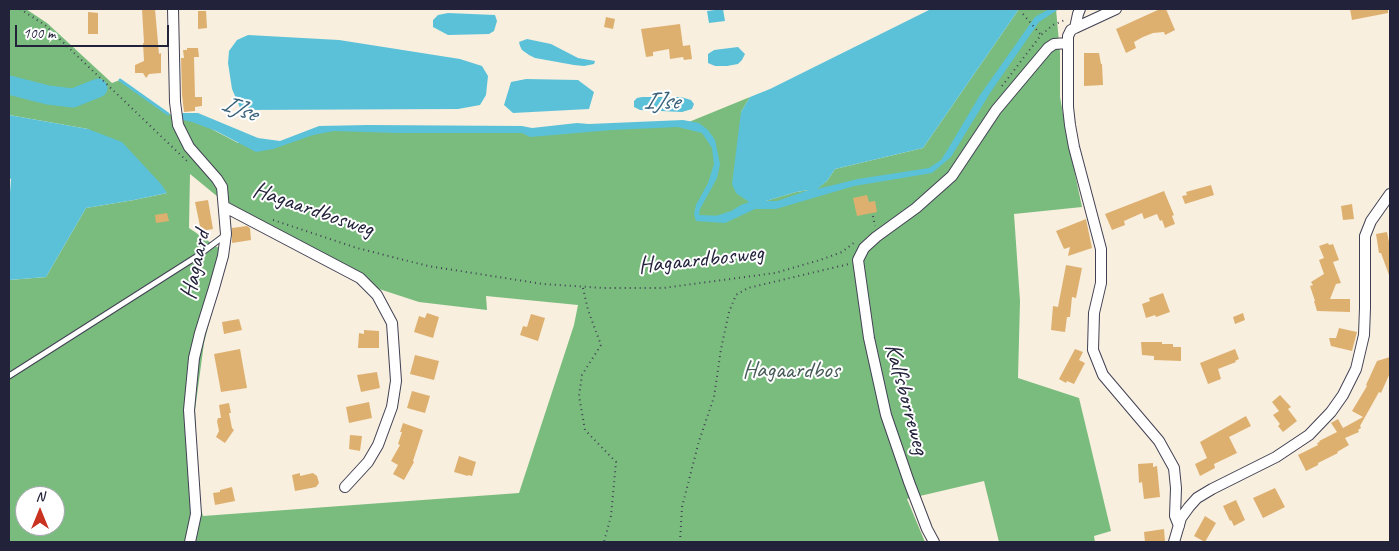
<!DOCTYPE html>
<html>
<head>
<meta charset="utf-8">
<style>
	body { margin:0 }
	#map { position:relative; width:1399px; height:551px; overflow:hidden; background:#f8efdf; font-family:Caveat,sans-serif }
	canvas { display:block }
	.frame { position:absolute; inset:0; border:10px solid #22223b; pointer-events:none }
	.north { position:absolute; left:15px; top:486px; width:50px; height:50px; box-sizing:border-box; background:#fff; border:1px solid #a7a7b1; border-radius:50%; rotate:0deg; font-size:14px; font-weight:700; line-height:20px; text-align:center; color:#22223b }
	.north::after { content:''; display:block; margin:auto; width:18px; height:22px; background:#c8321e; clip-path:polygon(50% 0,100% 100%,50% 72%,0 100%) }
	.scale { position:absolute; left:15px; top:25px; width:154px; height:22px; box-sizing:border-box; border:2px solid #22223b; border-top:0; padding-left:6px; font-size:15px; line-height:18px; white-space:nowrap; color:#22223b; -webkit-text-stroke:4px #fff; paint-order:stroke }
</style>
</head>
<body>
<div id="map">
<canvas width="1399" height="551"></canvas>
<div class="frame"></div>
<div class="north">N</div>
<div class="scale">100 m</div>
</div>
<script>
const c = document.querySelector('canvas').getContext('2d');
c.lineJoin = 'round';
function fillPath(path, color) { c.fillStyle = color; c.fill(path, 'evenodd'); }
const poly = rows => new Path2D(rows.map(r => 'M' + r).join(''));
function trace(path, color, width, dash) { c.strokeStyle = color; c.lineWidth = width; c.lineCap = dash ? 'butt' : 'round'; c.setLineDash(dash || []); c.stroke(path); }
function label(font, color, halo, rows, align = 'center') {
  c.font = font + ' Caveat,sans-serif'; c.lineWidth = 4; c.setLineDash([]); c.textBaseline = 'middle'; c.strokeStyle = halo; c.fillStyle = color; for (const [text, x, y, turn = 0] of rows) {
    c.save(); c.translate(x, y); c.rotate((+turn || 0) * Math.PI / 180); c.textAlign = isNaN(turn) ? turn : align; if (halo) c.strokeText(text, 0, 0); c.fillText(text, 0, 0); c.restore();
  }
}
fillPath(poly([
	[9,9,26,9,47,23,112,83,120,80,168,114,185,115,238,143,283,142,324,129,567,128,684,124,750,97,741,112,759,203,796,192,816,189,827,181,835,169,923,148,1019,9,1056,9,1060,53,1060,97,1066,131,1082,207,1014,214,1020,301,1018,378,1079,398,1111,531,1094,536,1095,542,999,542,984,481,907,499,925,542,9,542,9,280,46,277,86,208,134,200,167,193,88,129,9,115],
	[190,174,218,197,221,208,376,288,419,302,487,310,486,296,578,305,574,325,519,493,203,516,199,503,195,410,204,343,223,268,229,252,217,247,189,228],
	[25,496,55,496,55,526,25,526]
]), '#7abc7e');
fillPath(poly([
	[723,9,725,21,709,23,707,11],
	[931,9,1019,9,923,148,835,169,827,181,817,189,858,179,929,168,941,160,948,149,980,95,1035,17,1049,9,1059,9,1039,22,990,93,951,157,932,173,854,186,776,209,755,209,725,223,696,221,694,214,696,205,708,183,714,164,712,148,702,133,678,127,612,130,530,137,522,133,397,133,334,131,313,135,273,149,256,152,216,131,192,122,183,120,182,113,198,113,258,138,280,141,319,126,368,125,522,126,532,128,577,123,589,124,683,120,699,123,708,130,715,140,720,164,717,178,700,209,699,215,723,216,741,205,749,202,736,193,732,184,741,112,750,97,770,89],
	[809,190,777,201,766,201,796,192],
	[448,13,495,15,497,21,494,31,489,34,448,35,433,27,433,20,438,15],
	[248,35,339,40,460,59,482,66,488,76,486,95,480,105,458,109,241,110,232,89,228,63,229,51,237,40],
	[527,39,551,44,578,58,595,61,594,64,584,66,574,65,535,58,529,55,522,50,520,46,519,42],
	[738,47,745,54,742,60,738,64,727,66,715,66,708,63,708,54,714,50],
	[526,79,578,80,594,92,589,109,513,113,504,105,511,82],
	[642,97,681,97,691,100,694,104,692,109,682,112,640,110,634,107,634,101,637,98],
	[9,115,88,129,122,142,161,184,167,193,134,200,86,208,46,277,9,280,9,207,11,179,9,178]
]), '#5bc1d9');
trace(poly([
	[120,80,168,114],
	[715,218,730,213]
]), '#5bc1d9', 3);
trace(poly([
	[9,85,48,95,73,98,98,88]
]), '#5bc1d9', 19);
fillPath(poly([
	[142,9,155,9,159,54,161,53,161,73,149,74,146,78,143,73,135,73,135,65,144,61,143,43,144,43],
	[1160,9,1166,9,1175,30,1165,35,1164,32,1153,33,1143,37,1134,42,1136,48,1126,53,1116,29],
	[1350,9,1388,9,1388,13,1352,20],
	[198,11,206,11,207,28,198,29],
	[88,12,98,13,98,34,88,34],
	[606,17,615,19,613,29,604,27],
	[680,24,683,46,690,45,692,59,684,60,683,57,670,59,669,49,653,52,653,56,646,57,641,29],
	[187,48,198,48,199,57,194,57,195,97,202,97,202,106,195,107,195,111,184,112,182,95,181,58,184,58,183,50,187,50],
	[1084,53,1099,53,1101,64,1102,64,1103,85,1084,86],
	[1211,185,1214,195,1185,204,1182,196,1187,195,1186,192],
	[1164,191,1174,215,1172,216,1175,224,1165,228,1162,220,1160,221,1157,214,1144,219,1142,213,1124,221,1125,225,1112,230,1105,214],
	[867,195,869,202,875,201,877,212,857,216,853,198],
	[208,200,213,229,201,231,195,202],
	[1352,204,1354,219,1343,220,1341,206],
	[167,213,169,221,156,223,155,215],
	[1086,219,1092,248,1068,256,1070,247,1064,249,1056,231],
	[247,226,250,228,251,240,232,243,232,228],
	[1387,232,1390,247,1390,275,1389,275,1381,253,1379,253,1376,234],
	[1328,243,1329,245,1333,244,1339,260,1333,262,1341,283,1336,284,1330,299,1350,299,1350,312,1317,311,1314,301,1315,301,1310,286,1313,285,1311,282,1324,274,1319,260,1324,258,1319,246],
	[1066,265,1082,268,1076,298,1072,297,1070,317,1067,317,1065,332,1051,330,1053,306,1058,307],
	[1163,293,1170,312,1156,317,1155,315,1146,318,1142,304,1150,301,1149,298],
	[427,313,439,317,433,338,414,332,419,316,425,318],
	[1243,313,1245,320,1235,324,1233,317],
	[531,314,545,318,538,341,520,335,523,326,527,327],
	[239,319,242,330,224,334,222,322],
	[1339,328,1357,332,1352,351,1331,346,1329,338,1336,338],
	[364,330,379,331,379,348,358,348,359,333,364,334],
	[1141,342,1162,342,1162,344,1173,344,1173,347,1181,347,1181,361,1154,360,1154,356,1142,355],
	[240,349,247,388,221,392,214,354],
	[1075,349,1083,352,1079,360,1085,363,1074,384,1067,381,1066,383,1059,379],
	[1235,349,1239,359,1235,361,1236,362,1218,369,1221,379,1208,384,1200,363],
	[415,355,439,361,434,380,410,374],
	[1390,357,1390,373,1381,393,1379,392,1360,426,1361,428,1358,430,1359,432,1345,438,1349,445,1337,452,1338,453,1318,463,1318,465,1306,471,1298,455,1318,445,1317,443,1320,442,1319,441,1337,432,1331,423,1338,419,1343,428,1363,417,1352,411,1367,386,1366,385,1377,361],
	[377,372,380,388,361,392,357,375],
	[412,391,430,396,425,413,407,408],
	[1280,395,1291,407,1288,409,1297,421,1283,432,1278,426,1280,424,1273,415,1279,411,1272,402],
	[369,402,372,418,349,423,346,407],
	[229,403,231,413,229,413,232,428,234,430,225,443,216,437,219,431,217,421,218,418,221,418,219,405],
	[1246,416,1251,426,1229,437,1237,453,1214,464,1215,468,1200,476,1195,464,1207,458,1200,442],
	[403,423,423,430,413,461,414,462,404,480,393,474,398,465,391,461,400,445,398,444,402,432,400,432],
	[350,435,362,436,360,451,349,449],
	[459,456,476,462,472,476,468,475,468,476,454,472],
	[1153,463,1153,467,1157,466,1160,497,1144,499,1142,482,1139,483,1138,464],
	[300,473,300,476,313,473,317,476,319,483,316,487,295,491,292,475],
	[232,487,235,501,215,505,213,493,220,492,220,490],
	[1275,488,1285,507,1263,518,1253,498],
	[1236,500,1245,520,1234,526,1231,520,1230,521,1223,506],
	[1205,516,1216,523,1205,542,1194,536],
	[1164,529,1165,542,1145,542,1144,532]
]), '#deb070');
const service = poly([
	[9,376,196,257,224,236]
]);
const minor = poly([
	[173,9,175,102,178,125,189,147,217,179,222,187,226,234,223,256,214,288,200,333,194,358,189,410,196,514,190,542],
	[1116,9,1075,28,1071,30,1068,36,1068,107,1070,125,1074,147,1101,249,1101,283,1094,313,1093,350,1103,375,1159,441,1174,468,1176,488,1175,516,1179,526],
	[1075,28,1078,14,1080,9],
	[225,207,360,278,377,295,392,323,396,381,392,407,378,445,368,462,345,487],
	[934,542,927,529,909,482,886,415,869,338,858,260,864,248,876,237,916,208,952,176,996,110,1048,48,1054,44,1068,43],
	[1174,542,1181,518,1189,507,1197,498,1212,489,1276,457,1309,435,1331,412,1343,395,1356,369,1364,335,1365,308,1365,236,1371,221,1390,194]
]);
trace(service, '#424154', 7);
trace(minor, '#424154', 12);
trace(poly([
	[20,9,45,25,188,162],
	[1023,14,1041,35],
	[1002,86,1041,35,1053,25,1067,19],
	[873,216,875,226],
	[273,220,357,248,428,266,543,284,603,288,663,288,775,273,820,260,842,252,855,242],
	[583,288,588,310,601,345,582,375,579,396,585,430,616,462,611,516,604,542],
	[680,542,682,507,699,441,714,397,721,349,729,312,736,295,748,288,849,264]
]), '#424154', 2, [1, 4]);
trace(service, '#fff', 5);
trace(minor, '#fff', 10);
label('24px', '#22223b', '#fff', [
	["Hagaardbosweg",313,210,19],
	["Hagaardbosweg",701,260,-6],
	["Hagaard",196,265,-78],
	["Kalfsborreweg",906,399,75]
]);
label('24px', '#465a56', '#fff', [
	["Hagaardbos",791,371]
]);
label('italic 25px', '#39627a', '#fff', [
	["IJse",661,102,1],
	["IJse",239,109,21]
]);
</script>
</body>
</html>
